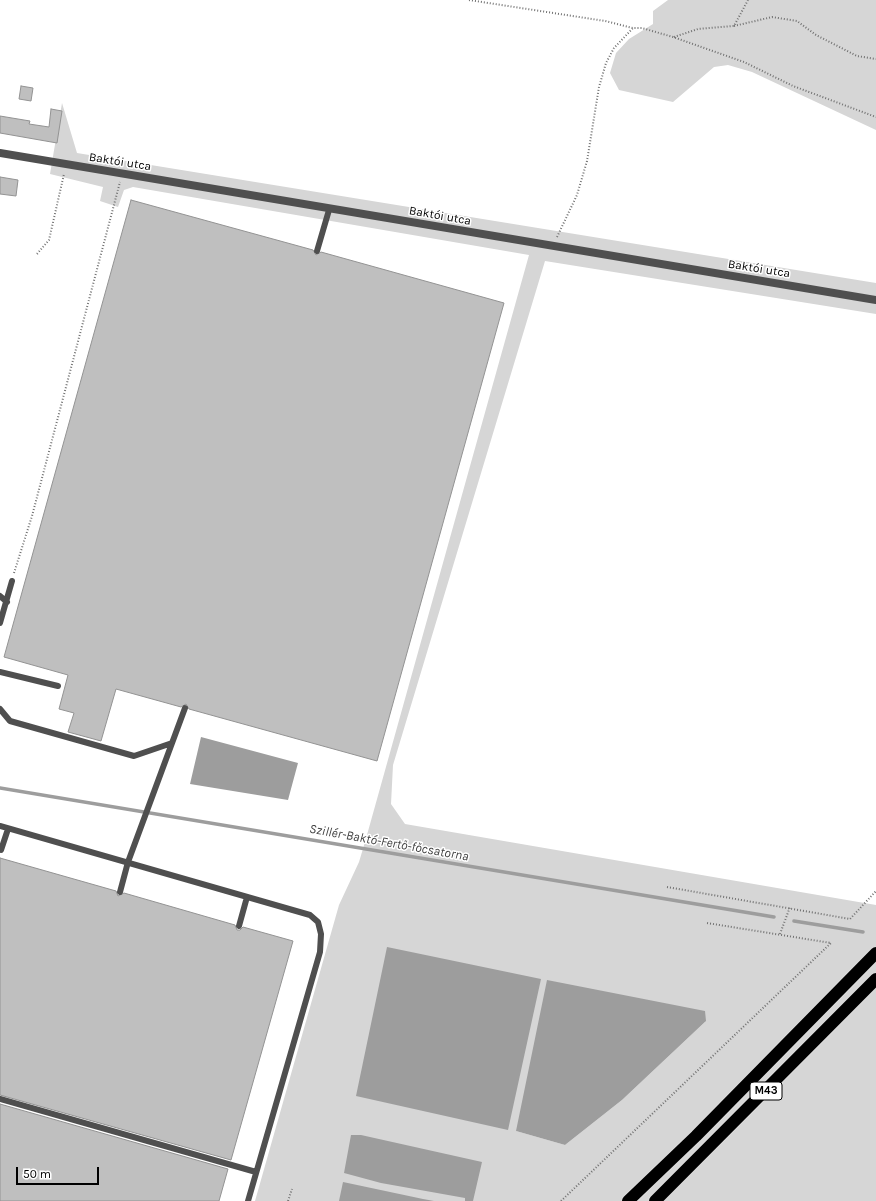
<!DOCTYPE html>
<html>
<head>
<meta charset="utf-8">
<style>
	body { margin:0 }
	#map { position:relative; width:876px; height:1201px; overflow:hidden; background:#fff; font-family:Karla,sans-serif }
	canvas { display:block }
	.scale { position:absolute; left:16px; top:1167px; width:83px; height:18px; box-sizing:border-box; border:2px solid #000; border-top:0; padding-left:5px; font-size:12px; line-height:14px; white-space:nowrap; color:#000; -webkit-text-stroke:3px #fff; paint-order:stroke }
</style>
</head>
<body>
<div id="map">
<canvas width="876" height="1201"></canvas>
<div class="scale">50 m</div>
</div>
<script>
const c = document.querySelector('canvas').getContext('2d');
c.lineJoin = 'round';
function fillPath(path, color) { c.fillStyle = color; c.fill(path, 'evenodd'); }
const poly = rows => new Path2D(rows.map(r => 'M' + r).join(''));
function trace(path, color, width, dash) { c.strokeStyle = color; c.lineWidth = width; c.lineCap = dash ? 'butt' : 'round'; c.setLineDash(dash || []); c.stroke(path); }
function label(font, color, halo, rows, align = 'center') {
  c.font = font + ' Karla,sans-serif'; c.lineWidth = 3; c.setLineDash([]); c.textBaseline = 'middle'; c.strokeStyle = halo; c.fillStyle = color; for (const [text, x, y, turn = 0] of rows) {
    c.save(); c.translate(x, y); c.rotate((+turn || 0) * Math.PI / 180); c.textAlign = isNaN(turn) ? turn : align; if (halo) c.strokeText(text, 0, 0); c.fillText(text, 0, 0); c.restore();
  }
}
fillPath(poly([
	[668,0,876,0,876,130,752,72,728,65,714,67,673,102,619,90,610,73,616,53,629,39,653,24,653,11],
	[62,103,77,153,876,283,876,314,545,261,393,765,391,804,405,824,876,905,876,1201,255,1201,339,905,359,862,365,842,529,255,133,187,124,190,118,207,100,201,103,187,50,174],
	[706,1021,622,1100,565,1145,516,1131]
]), '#d6d6d6');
fillPath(poly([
	[201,737,298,763,288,800,190,784],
	[387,947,541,979,508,1130,356,1096],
	[547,980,705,1011,706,1021,622,1100,565,1145,516,1131],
	[351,1135,361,1135,482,1162,473,1201,465,1201,465,1198,381,1183,344,1173],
	[343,1182,423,1199,434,1201,339,1201]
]), '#9d9d9d');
trace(poly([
	[0,788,774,917],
	[794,921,863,932]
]), '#9d9d9d', 3.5);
const building = poly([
	[21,86,33,88,31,101,19,99,21,86],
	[51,109,62,111,57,143,0,133,0,116,30,121,29,124,49,127,51,109],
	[0,177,18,180,16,196,0,194,0,177],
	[131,200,313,250,316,255,321,252,504,303,377,761,189,709,186,704,181,707,116,689,101,741,68,732,74,713,59,709,68,675,4,657,131,200],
	[0,858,116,891,118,896,124,893,235,925,237,930,240,930,243,927,293,941,231,1160,0,1095,0,858],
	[0,1104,228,1169,219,1201,0,1201,0,1104]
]);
fillPath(building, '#bfbfbf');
trace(building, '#939393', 1);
const motorway = poly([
	[628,1201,696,1136,876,953],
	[655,1201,876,979]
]);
trace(motorway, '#dbdbdb', 14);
trace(poly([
	[469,0,605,21,633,28],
	[734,26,772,17,797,21,816,35,857,56,876,59],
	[674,37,698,29,734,26,748,0],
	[557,237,577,195,587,161,599,87,606,63,614,48,633,28,642,28,673,37,744,62,793,86,876,117],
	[37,254,49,240,64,174],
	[14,573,32,516,120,182],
	[667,887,850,919,876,891],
	[780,934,790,907],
	[288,1201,292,1189],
	[561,1201,831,943,707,923]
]), '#717171', 2, [1, 2]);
trace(poly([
	[317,251,329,210],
	[0,596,7,602],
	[0,623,12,581],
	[0,672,58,686],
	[0,709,10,721,134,756,172,743],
	[0,826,310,915,318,922,321,934,320,952,248,1201],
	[1,850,8,829],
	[120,892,128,862,185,708],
	[239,926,247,897],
	[0,1099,256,1172]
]), '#4f4f4f', 6);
trace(poly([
	[0,153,876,300]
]), '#4f4f4f', 8);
trace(motorway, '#000', 12);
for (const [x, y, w] of [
	[766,1091,32]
]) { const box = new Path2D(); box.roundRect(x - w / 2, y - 9, w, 18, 3); c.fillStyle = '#fff'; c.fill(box); trace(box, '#000', 1); }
label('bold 11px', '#000', null, [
	["M43",766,1091]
]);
label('12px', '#000', '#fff', [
	["Baktói utca",120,162,9],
	["Baktói utca",440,216,10],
	["Baktói utca",759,269,9]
]);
label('italic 13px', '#3e3e3e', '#fff', [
	["Szillér-Baktó-Fertő-főcsatorna",389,843,10]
]);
</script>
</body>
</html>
